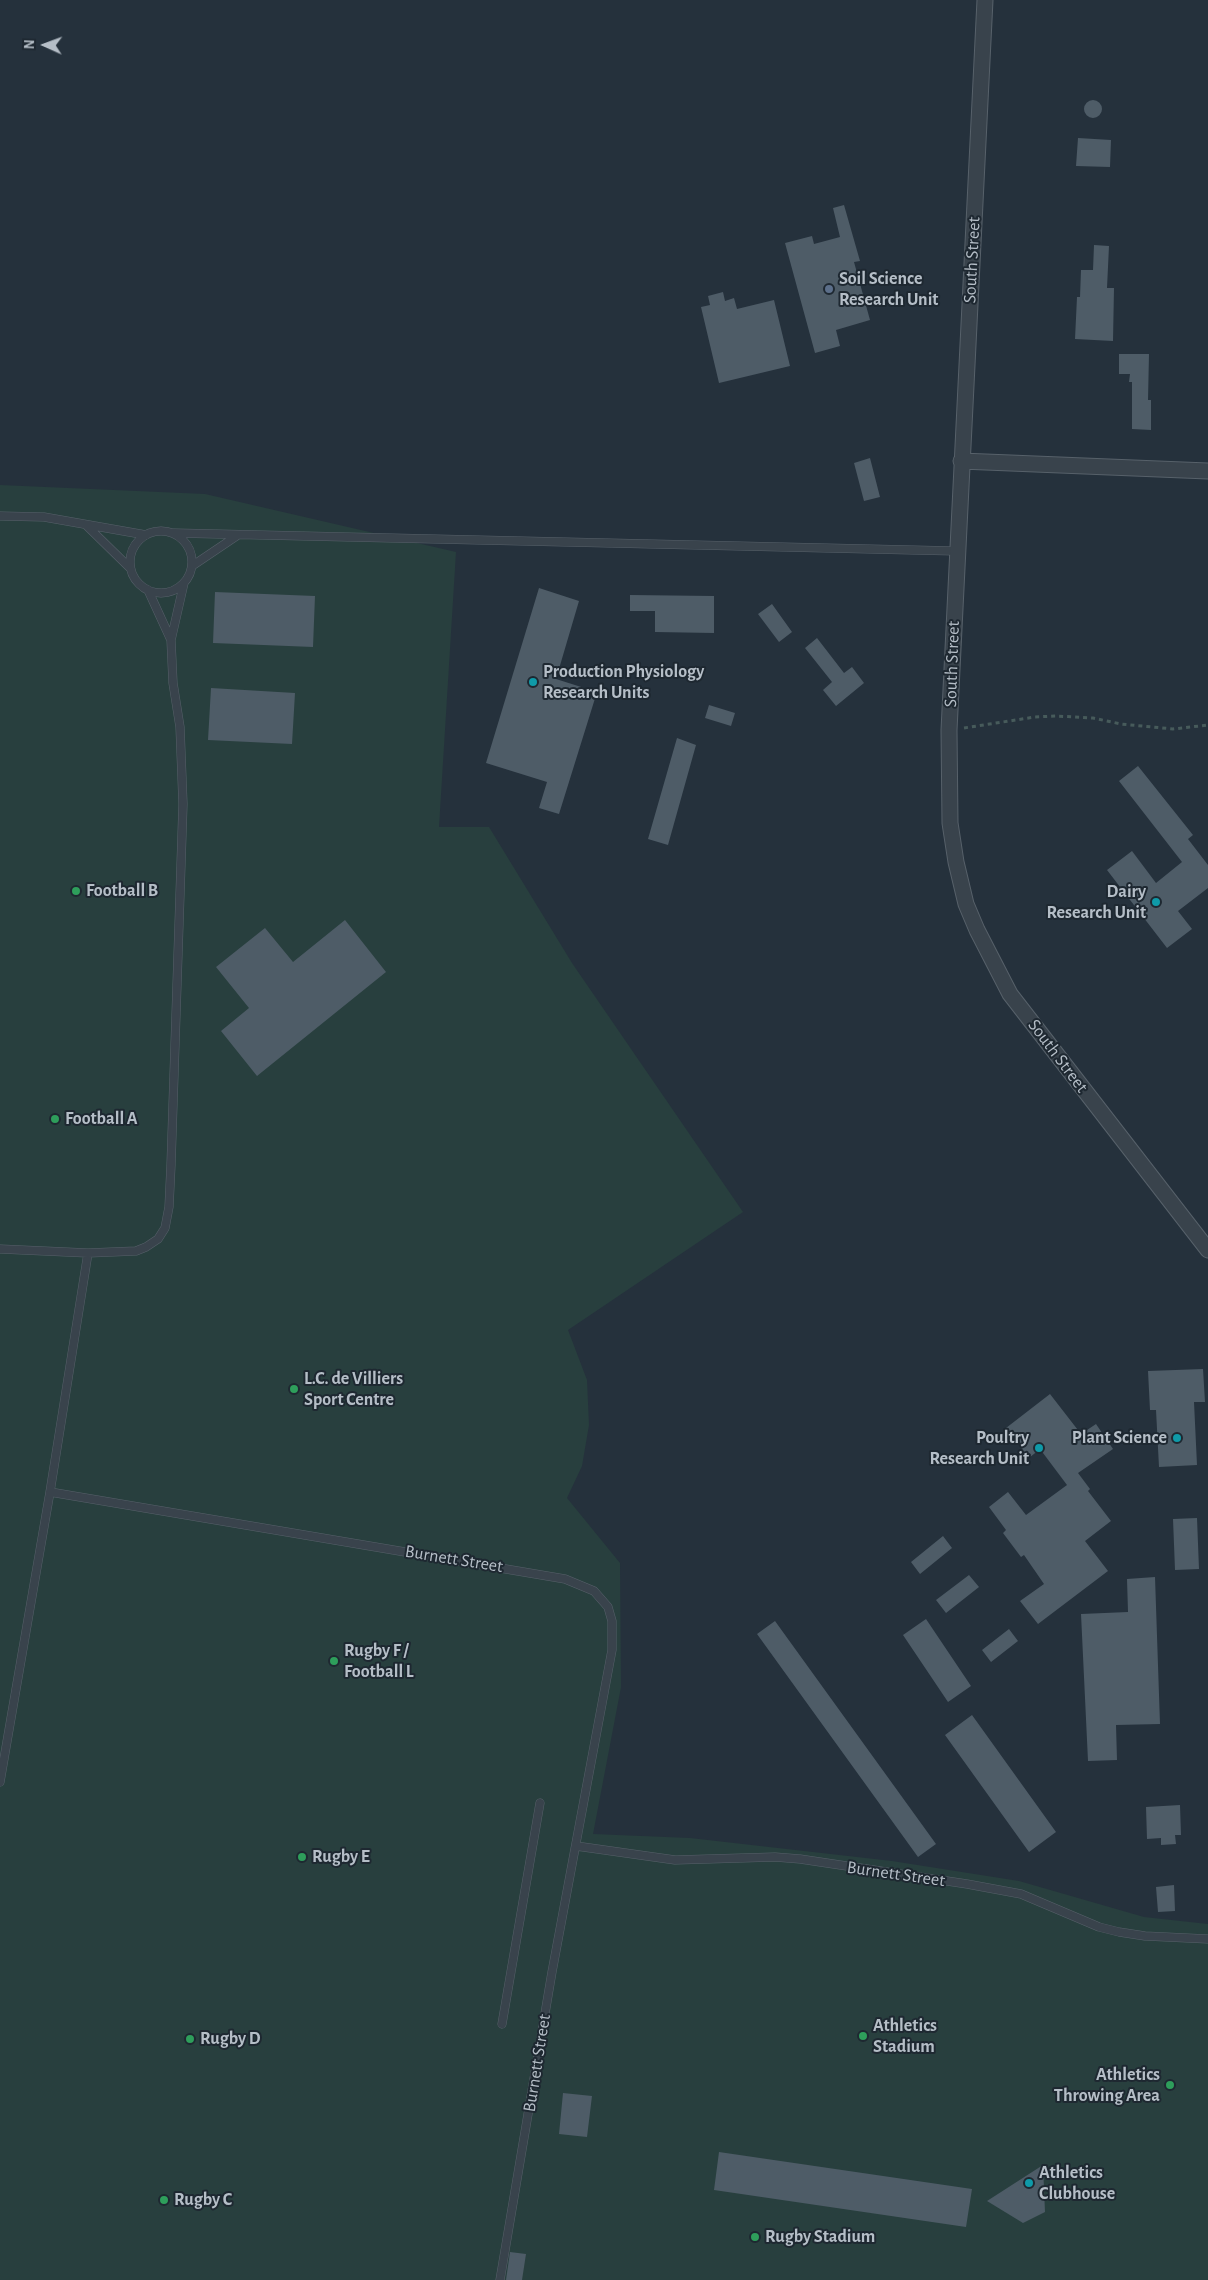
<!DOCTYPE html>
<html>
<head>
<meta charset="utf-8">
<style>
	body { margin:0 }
	#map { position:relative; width:1208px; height:2280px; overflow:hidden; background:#25313c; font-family:"Alegreya Sans",sans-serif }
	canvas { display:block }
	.north { position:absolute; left:20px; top:20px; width:50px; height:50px; -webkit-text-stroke:4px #1e2831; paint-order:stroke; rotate:272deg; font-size:14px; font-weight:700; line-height:20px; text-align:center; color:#b5bec7 }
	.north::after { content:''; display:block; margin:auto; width:18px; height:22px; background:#b5bec7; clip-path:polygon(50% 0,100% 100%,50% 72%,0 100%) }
</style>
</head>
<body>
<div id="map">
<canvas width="1208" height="2280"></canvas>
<div class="north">N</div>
</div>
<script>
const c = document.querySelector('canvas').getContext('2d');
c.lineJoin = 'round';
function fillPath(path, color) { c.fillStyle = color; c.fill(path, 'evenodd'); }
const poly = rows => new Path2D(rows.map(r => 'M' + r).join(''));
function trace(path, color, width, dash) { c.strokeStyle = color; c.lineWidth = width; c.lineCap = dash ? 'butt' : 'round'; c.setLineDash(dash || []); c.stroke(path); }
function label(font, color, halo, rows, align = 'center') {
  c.font = font + ' "Alegreya Sans",sans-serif'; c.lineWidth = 4; c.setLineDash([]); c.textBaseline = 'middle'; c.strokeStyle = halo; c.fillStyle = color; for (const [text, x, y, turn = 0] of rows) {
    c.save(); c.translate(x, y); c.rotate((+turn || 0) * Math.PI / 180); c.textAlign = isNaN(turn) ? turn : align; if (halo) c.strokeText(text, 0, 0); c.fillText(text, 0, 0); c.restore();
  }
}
fillPath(poly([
	[0,485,205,494,456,552,439,827,489,827,572,963,743,1212,568,1330,587,1380,589,1425,582,1466,567,1498,620,1563,621,1687,593,1834,690,1838,892,1861,1019,1881,1144,1917,1208,1924,1208,2280,0,2280]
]), '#283f3e');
fillPath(poly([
	'1084 109a9 9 0 1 1 18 0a9 9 0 1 1-18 0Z',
	[1078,138,1111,140,1110,167,1076,166],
	[844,205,860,261,854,262,870,320,836,330,840,346,815,353,785,243,812,236,814,244,840,237,833,208],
	[1094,245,1109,246,1107,288,1114,288,1113,341,1075,339,1077,297,1080,297,1081,270,1093,270],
	[723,292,725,301,734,298,737,309,774,300,790,366,719,383,701,307,710,305,708,296],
	[1119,354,1149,354,1148,400,1151,400,1151,430,1132,429,1132,382,1129,382,1130,374,1119,374],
	[870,458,880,497,864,501,854,463],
	[539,588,579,601,556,679,597,692,559,814,539,808,547,782,486,763],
	[215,592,315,596,313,647,213,643],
	[630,595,714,596,714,633,655,632,655,611,630,611],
	[772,604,792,632,779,642,758,614],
	[817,638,844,673,852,667,864,683,836,706,823,690,832,682,805,648],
	[211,688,295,693,292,744,208,740],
	[709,705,735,713,731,726,705,718],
	[677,738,696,745,668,845,648,839],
	[1138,766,1193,835,1188,839,1208,865,1208,888,1178,911,1192,929,1167,948,1107,870,1132,851,1156,883,1182,862,1119,781],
	[345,920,386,972,257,1076,221,1031,249,1008,216,967,265,928,293,962],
	[1203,1369,1205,1402,1194,1402,1197,1465,1159,1467,1156,1410,1150,1410,1148,1371],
	[1050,1394,1081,1434,1096,1424,1113,1449,1078,1473,1090,1489,1088,1491,1111,1521,1085,1541,1108,1571,1038,1624,1020,1601,1044,1584,1024,1555,1021,1557,1003,1533,1006,1530,989,1507,1008,1492,1026,1515,1067,1485,1040,1449,1029,1458,1006,1428],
	[1197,1518,1199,1569,1175,1570,1173,1519],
	[943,1536,952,1548,920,1574,911,1562],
	[969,1575,979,1587,946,1613,936,1600],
	[1155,1577,1160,1724,1116,1725,1117,1760,1088,1761,1081,1614,1128,1612,1127,1579],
	[926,1619,971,1686,948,1702,903,1635],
	[775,1621,936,1844,918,1857,757,1634],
	[1009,1629,1018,1641,991,1662,982,1650],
	[972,1715,1056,1832,1029,1852,945,1735],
	[1180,1805,1181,1835,1175,1835,1176,1844,1161,1845,1161,1838,1147,1839,1146,1807],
	[1174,1885,1175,1911,1158,1912,1156,1887],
	[563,2093,592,2096,587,2137,559,2134],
	[719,2152,972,2189,966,2227,714,2190],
	[1043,2165,1045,2212,1023,2223,987,2201],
	[510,2252,526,2254,522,2280,506,2280]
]), '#4e5c67');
const service = poly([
	[0,516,44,517,146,535],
	[87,526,130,568],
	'130 562a31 31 0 1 1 62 0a31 31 0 1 1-62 0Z',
	[174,533,956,551],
	[192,566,238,535],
	[148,590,171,640],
	[0,1249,88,1253,136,1251,146,1247,158,1239,165,1228,169,1207,171,1165,183,804,180,727,173,683,171,640,184,583],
	[50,1492,565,1579,594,1591,608,1607,612,1621,612,1650,552,1972,500,2280],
	[0,1782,50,1492,88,1253],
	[576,1846,675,1860,775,1857,800,1859,967,1884,1021,1894,1099,1927,1119,1932,1145,1936,1208,1939],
	[502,2024,540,1803]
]);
const minor = poly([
	[985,0,949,730,950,823,956,862,966,904,977,930,1010,994,1208,1250],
	[961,461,1208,471]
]);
trace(service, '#57616a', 9);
trace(minor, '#57616a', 17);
trace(poly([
	[964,728,1035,717,1056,716,1093,718,1121,724,1173,729,1208,725]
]), '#475b5b', 3, [4, 4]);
trace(service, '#39434c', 8);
trace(minor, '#39434c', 15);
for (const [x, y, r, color] of [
	[829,289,5,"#5c6f8a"],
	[533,682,5,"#0f9aa8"],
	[76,891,5,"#2e9e5b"],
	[1156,902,5,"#0f9aa8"],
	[55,1119,5,"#2e9e5b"],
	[294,1389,5,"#2e9e5b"],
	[1177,1438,5,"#0f9aa8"],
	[1039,1448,5,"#0f9aa8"],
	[334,1661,5,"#2e9e5b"],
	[302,1857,5,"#2e9e5b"],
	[863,2036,5,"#2e9e5b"],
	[190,2039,5,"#2e9e5b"],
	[1170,2085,5,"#2e9e5b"],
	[1029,2183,5,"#0f9aa8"],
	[164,2200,5,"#2e9e5b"],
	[755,2237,5,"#2e9e5b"]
]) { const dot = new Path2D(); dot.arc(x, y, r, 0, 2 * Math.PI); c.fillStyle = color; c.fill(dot); trace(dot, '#1e2831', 2); }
label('18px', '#b5bec7', '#1e2831', [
	["South Street",972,260,-87],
	["South Street",952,664,-88],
	["South Street",1058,1056,53],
	["Burnett Street",454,1559,9],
	["Burnett Street",896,1874,8],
	["Burnett Street",537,2063,-81]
]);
label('bold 18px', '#b5bec7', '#1e2831', [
	["Soil Science",839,279],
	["Research Unit",839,300],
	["Production Physiology",543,672],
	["Research Units",543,693],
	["Football B",86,891],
	["Dairy",1146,892,"right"],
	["Research Unit",1146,913,"right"],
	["Football A",65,1119],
	["L.C. de Villiers",304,1379],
	["Sport Centre",304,1400],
	["Poultry",1029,1438,"right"],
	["Research Unit",1029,1459,"right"],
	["Plant Science",1167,1438,"right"],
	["Rugby F /",344,1651],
	["Football L",344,1672],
	["Rugby E",312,1857],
	["Athletics",873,2026],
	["Stadium",873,2047],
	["Rugby D",200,2039],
	["Athletics",1160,2075,"right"],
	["Throwing Area",1160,2096,"right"],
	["Athletics",1039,2173],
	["Clubhouse",1039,2194],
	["Rugby C",174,2200],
	["Rugby Stadium",765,2237]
], 'left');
</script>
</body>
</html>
